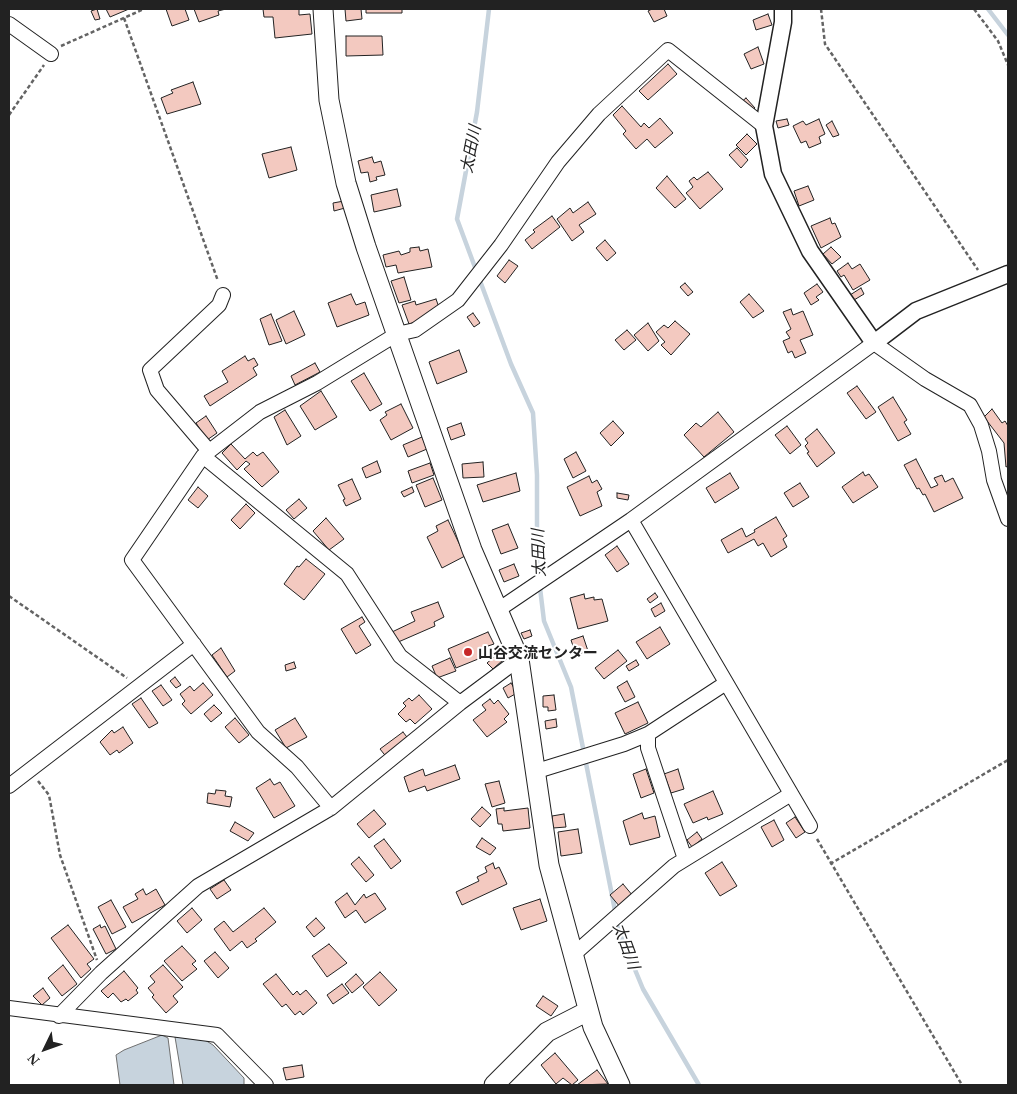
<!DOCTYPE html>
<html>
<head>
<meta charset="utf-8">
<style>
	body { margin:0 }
	#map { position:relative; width:1017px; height:1094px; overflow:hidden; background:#fff; font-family:Georgia,serif }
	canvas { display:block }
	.frame { position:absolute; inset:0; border:10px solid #222; pointer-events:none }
	.north { position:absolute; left:20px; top:1024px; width:50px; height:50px; -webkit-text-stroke:4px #fff; paint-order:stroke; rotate:228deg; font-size:14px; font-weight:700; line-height:20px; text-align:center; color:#222 }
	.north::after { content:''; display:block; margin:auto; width:18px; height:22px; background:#222; clip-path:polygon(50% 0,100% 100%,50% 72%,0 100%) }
</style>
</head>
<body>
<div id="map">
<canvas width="1017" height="1094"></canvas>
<div class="frame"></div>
<div class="north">N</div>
</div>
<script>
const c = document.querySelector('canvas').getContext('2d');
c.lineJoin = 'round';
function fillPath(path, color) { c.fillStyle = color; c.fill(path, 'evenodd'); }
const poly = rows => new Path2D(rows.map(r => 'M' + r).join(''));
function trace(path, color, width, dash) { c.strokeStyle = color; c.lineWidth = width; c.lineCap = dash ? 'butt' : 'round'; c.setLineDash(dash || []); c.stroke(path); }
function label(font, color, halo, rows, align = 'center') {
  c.font = font + ' Georgia,"Noto Sans JP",serif'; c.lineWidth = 4; c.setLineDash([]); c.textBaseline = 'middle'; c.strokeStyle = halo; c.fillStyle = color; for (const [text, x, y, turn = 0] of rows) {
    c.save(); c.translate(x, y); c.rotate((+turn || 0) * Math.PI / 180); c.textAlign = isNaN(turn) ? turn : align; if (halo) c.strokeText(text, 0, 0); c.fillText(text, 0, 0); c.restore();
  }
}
const water = poly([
	[162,1035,168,1038,174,1085,120,1085,116,1055,124,1050,162,1035],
	[188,1036,200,1037,213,1045,244,1078,244,1085,183,1085,175,1037,188,1036]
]);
fillPath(water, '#c7d3dd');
trace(water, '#6f6f6f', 1);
trace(poly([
	[489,9,477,112,457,219,511,364,533,413,537,475,537,563,544,621,571,687,619,931,643,989,699,1085],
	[988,9,1008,35]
]), '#c7d3dd', 4.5);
const building = poly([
	[97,9,100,19,95,20,91,11,97,9],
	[106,9,129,9,110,17,106,9],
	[166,9,185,9,189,20,172,26,166,9],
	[194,9,226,9,218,11,219,15,199,22,194,9],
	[263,9,299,9,299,15,310,14,312,34,275,38,273,17,264,17,263,9],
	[345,9,361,9,362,19,346,21,345,9],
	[366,9,402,9,402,13,366,13,366,9],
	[652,9,664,9,667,16,654,22,648,11,652,9],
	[768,14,772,25,756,30,753,20,768,14],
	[346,36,382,36,383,55,346,56,346,36],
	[758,47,764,64,751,69,744,54,758,47],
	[668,64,677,74,648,100,639,91,668,64],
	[193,82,201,104,167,114,161,98,173,93,171,90,193,82],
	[746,98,755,108,749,113,740,103,746,98],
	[622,106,641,127,644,123,649,128,660,118,673,133,655,148,647,139,636,149,623,134,626,131,613,115,622,106],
	[787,119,789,125,778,128,776,121,787,119],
	[819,119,825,134,819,137,821,143,809,148,806,141,801,143,793,126,803,121,806,125,819,119],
	[832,121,839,135,833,137,826,125,832,121],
	[747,134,757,144,746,155,736,145,747,134],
	[291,147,297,170,269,178,262,154,291,147],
	[737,148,748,160,741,168,729,155,737,148],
	[372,157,374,163,381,161,385,175,376,177,377,180,370,182,368,172,361,173,358,161,372,157],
	[708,172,723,189,700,209,686,193,693,187,689,181,694,177,697,180,708,172],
	[667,176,686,199,675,208,656,188,667,176],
	[808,186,814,200,799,206,794,191,808,186],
	[397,189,401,206,374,212,371,195,397,189],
	[344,201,345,208,334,211,333,203,344,201],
	[588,202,596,214,579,225,584,232,572,241,557,219,570,208,573,213,588,202],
	[552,216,560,227,532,249,525,240,535,232,533,230,552,216],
	[830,218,832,224,835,223,841,237,821,248,811,226,830,218],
	[605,240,616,253,607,261,596,248,605,240],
	[419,247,420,251,428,249,432,267,398,273,396,265,386,267,383,255,399,251,401,255,410,252,410,248,419,247],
	[831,247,841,257,832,264,823,254,831,247],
	[509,260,518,266,505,283,497,276,509,260],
	[848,263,852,269,860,264,870,280,853,290,844,275,841,277,837,271,848,263],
	[404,277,411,300,399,303,391,281,404,277],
	[685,283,693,292,688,296,680,287,685,283],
	[817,284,823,292,816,297,819,300,811,305,804,293,817,284],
	[861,288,864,294,854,300,850,295,861,288],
	[351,294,356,305,365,302,369,315,337,327,328,303,351,294],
	[749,294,764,311,753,318,740,302,749,294],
	[436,299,441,313,409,324,402,305,415,301,416,305,436,299],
	[791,309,793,315,803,311,813,335,800,340,806,353,795,358,792,351,788,353,783,341,790,338,786,332,791,329,783,312,791,309],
	[294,311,305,335,286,344,276,320,294,311],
	[473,313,480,323,474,327,467,317,473,313],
	[271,314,282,341,269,345,260,319,271,314],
	[675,321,690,334,671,355,661,345,665,342,656,332,664,325,668,328,675,321],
	[648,323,659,341,648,351,634,335,648,323],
	[627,330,636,340,624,350,615,340,627,330],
	[459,350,467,372,437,384,429,362,459,350],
	[245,356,248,361,254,358,258,365,253,368,257,375,210,406,204,396,228,382,222,371,245,356],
	[315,363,320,372,295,385,291,376,315,363],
	[364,373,382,404,370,411,351,381,364,373],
	[857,386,876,412,866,419,847,393,857,386],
	[321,391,337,417,315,430,300,406,321,391],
	[893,397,907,420,904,422,911,434,898,441,878,407,893,397],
	[401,404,413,428,391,440,380,420,387,415,385,412,401,404],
	[992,409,1002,423,1005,421,1008,426,1008,466,1006,467,1004,443,984,417,992,409],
	[285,410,301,436,287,445,274,417,285,410],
	[718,412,734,432,704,457,684,435,696,423,701,427,718,412],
	[206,416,217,433,207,440,196,423,206,416],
	[613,421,624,433,611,446,600,433,613,421],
	[461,423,465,435,451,440,447,428,461,423],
	[787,426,801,445,790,454,775,435,787,426],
	[817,429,835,453,817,467,807,453,809,452,805,446,808,443,805,439,817,429],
	[422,437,427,449,408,457,403,445,422,437],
	[231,444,245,459,253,452,257,456,263,452,279,472,262,487,244,469,250,464,246,461,237,470,222,453,231,444],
	[576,452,586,471,573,478,564,459,576,452],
	[916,459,931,488,938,485,934,478,942,475,945,482,953,478,963,498,934,512,925,494,923,495,919,488,917,489,904,465,916,459],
	[377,461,381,472,366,478,362,468,377,461],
	[483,462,484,477,463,478,462,464,483,462],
	[430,463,434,475,412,483,408,471,430,463],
	[863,472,865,476,869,474,878,487,853,503,842,487,863,472],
	[516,473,520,491,483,502,477,485,516,473],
	[730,473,739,488,715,503,706,488,730,473],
	[589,476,592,483,597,480,602,489,597,492,602,506,580,516,567,487,589,476],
	[433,478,442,500,425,507,416,485,433,478],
	[352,479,361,499,346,506,343,500,345,499,338,485,352,479],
	[800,483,809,497,793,507,784,493,800,483],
	[198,487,208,496,198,508,188,500,198,487],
	[412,487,414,492,404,497,401,492,412,487],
	[617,493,629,495,628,500,617,498,617,493],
	[299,499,307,508,294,519,286,510,299,499],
	[246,504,255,513,240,529,231,520,246,504],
	[776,517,787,536,783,539,787,547,771,557,763,543,758,546,754,539,728,553,721,540,742,528,746,537,755,532,754,530,776,517],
	[326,518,344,539,329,550,313,531,326,518],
	[448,520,465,556,442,568,427,537,438,531,436,526,448,520],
	[508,524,518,548,501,554,492,530,508,524],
	[617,546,629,564,617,572,605,555,617,546],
	[306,559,325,574,304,600,284,584,297,566,299,567,306,559],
	[514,564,519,576,504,582,499,570,514,564],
	[655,593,658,597,650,603,647,599,655,593],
	[584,594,585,599,594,597,594,600,602,599,608,621,578,629,570,598,584,594],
	[438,602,444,617,434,622,435,626,396,643,392,632,415,621,411,612,438,602],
	[661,603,665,611,655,617,651,609,661,603],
	[362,617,365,622,359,626,371,645,356,654,341,629,362,617],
	[660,627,670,644,647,659,636,642,660,627],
	[530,630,532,636,524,639,521,633,530,630],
	[488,632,494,644,485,647,488,655,456,668,448,649,488,632],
	[583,636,588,651,576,655,571,640,583,636],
	[221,648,235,671,227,677,212,655,221,648],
	[618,650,627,661,604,679,595,668,618,650],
	[499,653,504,659,493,669,487,663,499,653],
	[450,658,456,671,437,678,432,666,450,658],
	[636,660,639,665,629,671,626,666,636,660],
	[294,662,296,668,286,671,285,665,294,662],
	[175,677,181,685,176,688,170,681,175,677],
	[627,681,635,697,625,702,617,687,627,681],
	[203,683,213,695,191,714,182,704,185,701,180,694,190,686,194,691,203,683],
	[511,683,517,693,508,698,503,688,511,683],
	[161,685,172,700,163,706,152,691,161,685],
	[419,695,432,709,415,724,410,719,406,722,398,714,406,706,403,703,409,698,412,701,419,695],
	[554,695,556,710,548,711,548,707,543,707,543,696,554,695],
	[141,698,158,723,149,728,132,704,141,698],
	[490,699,494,704,498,700,509,714,504,719,507,722,487,737,473,720,486,710,482,705,490,699],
	[638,702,648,723,625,734,615,713,638,702],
	[214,705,222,713,211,722,204,714,214,705],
	[235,718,249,735,239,743,225,727,235,718],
	[295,718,307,737,286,748,275,730,295,718],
	[556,719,557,727,546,729,545,721,556,719],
	[123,727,133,743,119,753,117,750,110,755,100,742,112,730,114,733,123,727],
	[403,732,410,741,388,759,380,749,403,732],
	[455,765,460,779,427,791,425,786,409,792,404,777,423,769,425,776,455,765],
	[646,769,654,793,641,798,633,774,646,769],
	[678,769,684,789,671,793,664,774,678,769],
	[270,779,274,785,280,782,295,806,274,818,256,788,270,779],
	[499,781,505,803,492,807,485,784,499,781],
	[216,790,226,791,225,796,232,797,230,807,207,803,208,793,215,794,216,790],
	[713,791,723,814,708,820,707,817,693,823,684,804,713,791],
	[482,807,491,815,480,827,471,819,482,807],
	[504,808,504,811,528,808,530,828,503,831,502,824,498,824,496,809,504,808],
	[374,810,386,824,369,838,357,824,374,810],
	[642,813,644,819,655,816,660,837,630,845,623,821,642,813],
	[564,814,566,827,553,828,552,816,564,814],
	[795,817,805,832,796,838,786,823,795,817],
	[774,820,784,840,772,847,761,827,774,820],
	[235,822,254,833,248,841,230,831,235,822],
	[578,829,582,853,561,856,558,832,578,829],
	[697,832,702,839,692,847,687,840,697,832],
	[482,838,496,848,490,855,476,847,482,838],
	[384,839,401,861,391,869,374,846,384,839],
	[359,857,374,875,366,882,351,864,359,857],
	[722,862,737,886,720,896,705,873,722,862],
	[493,863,495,869,499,867,507,884,462,905,456,892,479,881,477,877,487,872,485,867,493,863],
	[224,880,231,890,217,899,210,889,224,880],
	[623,884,633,896,620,907,610,895,623,884],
	[143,889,146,895,156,889,165,905,132,923,123,907,138,899,135,894,143,889],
	[347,893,355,905,364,894,366,898,375,893,386,909,365,923,356,910,345,918,335,902,347,893],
	[540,899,547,921,521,930,513,908,540,899],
	[111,900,126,927,112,934,98,907,111,900],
	[192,908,202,920,187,933,177,921,192,908],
	[264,908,276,922,255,939,257,941,247,948,242,941,230,951,214,929,224,921,233,932,264,908],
	[316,918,325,928,314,937,306,927,316,918],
	[68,925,94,959,87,964,91,969,81,978,51,938,68,925],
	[100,925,101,928,105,926,116,949,106,954,93,929,100,925],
	[329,944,347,963,327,977,312,956,329,944],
	[182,946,196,961,192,964,197,969,182,981,164,961,182,946],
	[215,952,229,968,218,978,204,961,215,952],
	[63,965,77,984,62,996,48,978,63,965],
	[163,965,183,987,173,996,178,1002,166,1013,152,997,154,995,148,988,155,982,150,976,163,965],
	[124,971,138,988,136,990,138,993,128,1001,126,999,121,1002,113,993,108,998,101,991,124,971],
	[380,972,397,990,379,1006,363,987,380,972],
	[276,974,293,995,297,991,300,995,306,990,317,1003,303,1015,300,1011,295,1015,286,1004,282,1007,263,984,276,974],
	[356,974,364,983,352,993,345,984,356,974],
	[342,984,349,993,333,1004,327,995,342,984],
	[43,988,50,998,42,1005,33,996,43,988],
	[543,996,558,1006,551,1016,536,1006,543,996],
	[555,1053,578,1080,572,1085,563,1078,556,1084,541,1065,555,1053],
	[302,1065,304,1077,286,1080,283,1068,302,1065],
	[597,1070,608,1084,577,1085,597,1070]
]);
fillPath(building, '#f3c9c0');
trace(building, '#222', 1);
const minor = poly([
	[9,24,51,54],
	[209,451,157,390,150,370,219,305,223,295],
	[203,456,347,574,400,656,460,703],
	[631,520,810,826],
	[498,610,631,520,874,343,925,379,970,405,981,425,989,451,994,480,1008,519],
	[537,771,624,744,648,734],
	[9,786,194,644],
	[331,808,297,767,258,732,132,560,203,456,260,412,317,383,397,334,415,330,458,300,501,245,558,162,599,114,668,50,764,126],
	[685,859,648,748,648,734,726,683],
	[573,955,674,866,791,794],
	[9,1008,217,1035,266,1085],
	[59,1016,101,973,198,886,331,808,460,703,519,659]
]);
const tertiary = poly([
	[783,9,783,22,764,126,773,174,810,251,874,343,916,311,1008,274]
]);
const secondary = poly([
	[323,9,329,100,346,183,366,247,472,550,519,659,549,865,593,1027,620,1085],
	[494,1085,547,1032,588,1011]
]);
trace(minor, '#222', 16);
trace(tertiary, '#222', 19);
trace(secondary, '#222', 21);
trace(poly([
	[821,9,825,44,978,270],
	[974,9,998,41,1008,65],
	[124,18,218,281],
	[61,46,144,9],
	[9,115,44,65],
	[9,596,127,678],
	[38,781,49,795,60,855,97,960],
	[817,839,962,1085],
	[830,864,1008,760]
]), '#646464', 2.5, [4, 2.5]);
trace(minor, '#fff', 14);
trace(tertiary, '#fff', 16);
trace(secondary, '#fff', 19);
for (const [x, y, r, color] of [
	[468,652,5,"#c62828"]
]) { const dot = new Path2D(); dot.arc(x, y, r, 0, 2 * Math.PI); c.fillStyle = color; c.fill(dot); trace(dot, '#fff', 2); }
label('bold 15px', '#222', '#fff', [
	["山谷交流センター",478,652]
], 'left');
label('italic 16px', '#222', '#fff', [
	["太田川",470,149,-79],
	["太田川",538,553,-92],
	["太田川",627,946,70]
]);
</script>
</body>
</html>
